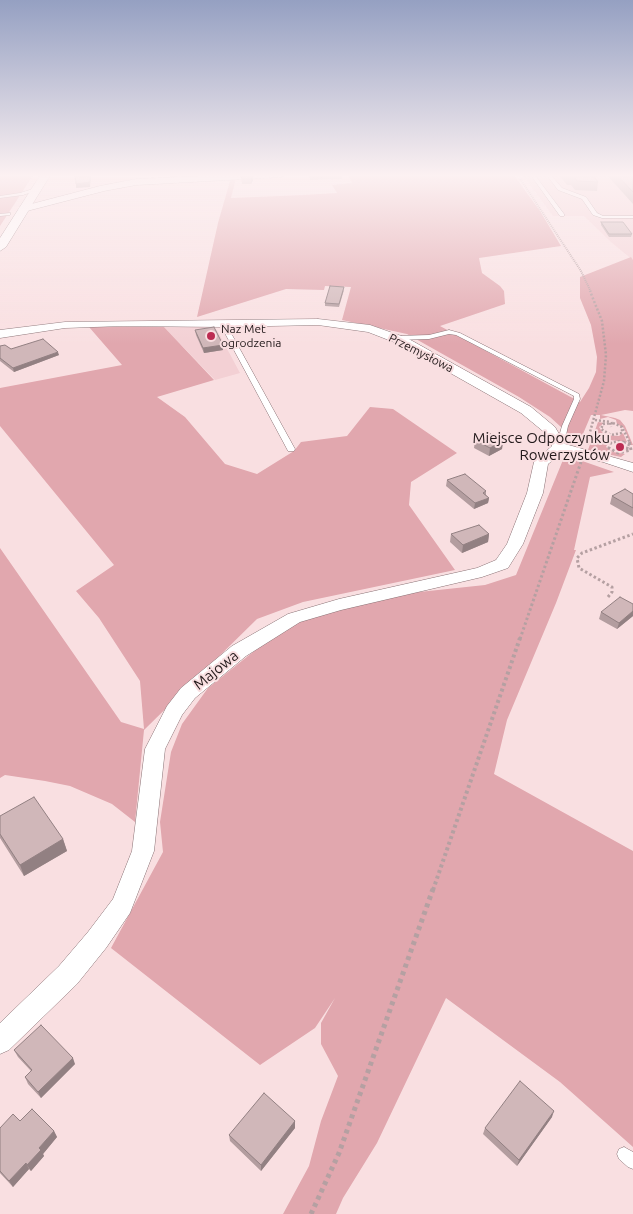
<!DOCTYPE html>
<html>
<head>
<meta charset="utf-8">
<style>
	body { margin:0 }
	canvas { display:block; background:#f9dfe1 }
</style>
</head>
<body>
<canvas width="633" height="1214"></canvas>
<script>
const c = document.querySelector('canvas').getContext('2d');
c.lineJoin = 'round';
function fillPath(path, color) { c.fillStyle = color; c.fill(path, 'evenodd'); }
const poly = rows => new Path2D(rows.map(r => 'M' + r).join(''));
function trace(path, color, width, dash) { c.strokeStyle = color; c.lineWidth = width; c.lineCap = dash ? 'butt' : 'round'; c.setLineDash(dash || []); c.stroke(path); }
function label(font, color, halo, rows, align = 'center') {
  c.font = font + ' Ubuntu,sans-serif'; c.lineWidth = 4; c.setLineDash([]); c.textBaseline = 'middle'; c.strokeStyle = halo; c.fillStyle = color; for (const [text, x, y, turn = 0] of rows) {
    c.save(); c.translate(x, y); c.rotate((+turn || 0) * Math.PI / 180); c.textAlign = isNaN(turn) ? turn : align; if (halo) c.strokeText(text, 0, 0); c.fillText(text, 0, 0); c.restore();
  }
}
fillPath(poly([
	[522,174,633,174,633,260,612,243,584,216,553,216],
	[164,327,207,327,217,330,240,373,215,380]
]), '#f3d0d4');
fillPath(poly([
	[0,174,34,174,0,226],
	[347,174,513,174,540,211,561,246,479,258,482,273,500,286,504,291,505,304,440,326,580,402,589,388,596,372,597,357,591,325,580,298,580,277,631,257,633,260,633,411,625,410,601,415,615,418,620,420,625,426,633,445,631,445,624,428,617,424,616,420,608,417,600,419,600,415,591,415,580,441,572,437,550,417,519,397,407,334,342,320,351,287,325,286,324,290,286,289,197,317,218,223,230,181,236,178,231,198,303,195,337,193,332,185,352,183],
	[89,327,164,327,214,380,157,397,185,417,225,464,257,474,294,451,301,442,347,436,370,407,393,409,457,453,411,482,409,505,455,570,303,602,257,619,144,730,135,822,112,804,70,786,45,781,5,775,0,778,0,548,121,722,144,729,140,681,99,618,76,591,114,565,0,426,0,388,122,365],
	[598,422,604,423,599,427,604,435,619,436,623,433,627,442,610,440,607,442,608,443,606,447,613,452,625,454,621,457,588,450],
	[565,455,614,472,590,477,574,550,576,550,556,603,507,720,494,774,633,851,633,1147,560,1082,446,998,377,1143,343,1198,336,1214,283,1214,309,1166,321,1121,338,1076,321,1044,321,1023,335,998,315,1028,260,1065,111,948,163,852,160,822,171,752,182,724,208,688,288,624,391,595,485,585,516,575]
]), '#e1a7ae');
const service = poly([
	[530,174,534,174,564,214,564,216,560,216,530,174],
	[546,174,550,174,562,188,586,197,597,213,603,216,633,216,633,218,602,218,593,215,582,199,558,190,546,174],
	[36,188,38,190,23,195,0,198,0,196,20,193,36,188],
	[10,213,10,215,0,216,0,214,10,213],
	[223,322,226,324,295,449,294,451,288,451,287,449,220,324,223,322],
	[449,330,460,333,579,394,580,399,568,426,563,449,560,449,556,447,562,426,574,399,574,396,456,335,449,334,429,339,397,340,394,338,397,336,429,335,449,330],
	[624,1147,633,1152,633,1169,628,1167,619,1159,617,1154,619,1149,624,1147]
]);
const minor = poly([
	[243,174,286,174,282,177,136,185,104,191,23,212,18,209,20,207,100,186,136,179,243,174],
	[318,319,370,325,407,338,531,407,555,427,565,444,633,463,633,472,603,462,563,452,548,464,543,493,523,544,508,568,482,577,341,610,300,622,246,656,195,698,182,715,165,749,154,851,130,913,106,948,77,984,9,1050,0,1054,0,1023,59,966,88,932,113,899,132,851,145,749,167,706,181,688,232,646,288,614,339,599,477,568,496,560,507,544,527,493,534,462,552,446,544,432,521,413,399,344,368,332,318,325,223,327,122,326,65,328,0,338,0,330,65,322,318,319]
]);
const tertiary = poly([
	[41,174,51,174,6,247,0,251,0,238,41,174]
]);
trace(service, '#897275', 1);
trace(minor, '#897275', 1);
trace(tertiary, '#897275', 1);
trace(poly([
	[517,174,581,271,591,292]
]), '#b5a0a2', 2, [1, 1]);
trace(poly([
	[595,420,610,422,611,427],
	[613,423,622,427,622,433,611,435,601,429,603,424,613,423],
	[623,429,630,443],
	[587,443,604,381,606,355,602,321,590,291],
	[610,443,620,441,626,443]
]), '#b5a0a2', 2.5, [2, 2]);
trace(poly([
	[611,442,609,448,618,453,631,450,630,445,623,442],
	[629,442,630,444],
	[587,444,588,442],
	[626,448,631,449],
	[608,597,612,592,612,587,579,568,577,558,582,553,633,534],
	[520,639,581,462]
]), '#b5a0a2', 3, [2.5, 2.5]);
trace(poly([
	[433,890,520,638]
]), '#b5a0a2', 4, [3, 3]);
trace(poly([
	[311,1214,339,1153,433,889]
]), '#b5a0a2', 5, [4, 4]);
fillPath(service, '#fff');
fillPath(minor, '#fff');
fillPath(tertiary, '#fff');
fillPath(poly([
	[558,174,592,174,598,182,597,191,575,190,571,185,567,185],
	[606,174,633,174,633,204],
	[253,175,253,180,251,184,242,184,241,176],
	[342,176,342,179,310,180,310,178],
	[601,222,632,234,631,237,609,237,601,225],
	[344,290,339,307,325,306,325,303],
	[195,330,223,345,223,350,204,353,196,335],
	[0,346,11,349,59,355,14,372,0,361],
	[475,440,503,441,502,449,489,456,474,448],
	[447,480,486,491,486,495,489,498,488,503,474,509,446,486],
	[633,494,633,517,610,504,612,496],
	[451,534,489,534,488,542,462,553,450,542],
	[633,604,633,616,617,629,599,619,601,612],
	[0,816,63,839,67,851,24,876,0,838],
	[14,1050,75,1064,41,1098,28,1084,25,1077,31,1071,18,1057],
	[552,1117,517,1166,483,1134,485,1128],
	[295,1121,295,1128,261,1171,230,1141,229,1135],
	[0,1128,54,1131,57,1137,43,1154,44,1156,31,1171,29,1169,13,1187,0,1173]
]), '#b39d9f');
fillPath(poly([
	[90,174,91,174,90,187,76,188,76,184],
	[253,175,253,180,251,184,251,179],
	[223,345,223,350,204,353,203,348],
	[58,352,59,355,14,372,13,368],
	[503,441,502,449,489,456,490,448],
	[489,498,488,503,474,509,475,503],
	[489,534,488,542,462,553,463,545],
	[633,611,633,616,617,629,619,623],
	[63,839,67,851,24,876,20,865],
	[73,1058,75,1064,41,1098,38,1092],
	[554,1111,552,1117,517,1166,519,1160],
	[295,1121,295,1128,261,1171,261,1165],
	[54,1131,57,1137,43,1154,44,1156,31,1171,27,1165,39,1148],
	[26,1163,29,1169,13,1187,9,1181]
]), '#928082');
const building = poly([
	[75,174,90,174,90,182,76,184,75,174],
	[311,174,340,174,342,176,310,178,311,174],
	[567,174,592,174,598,182,577,181,573,175,568,176,567,174],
	[616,174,633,174,633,192,616,174],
	[253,175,251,179,242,179,241,176,253,175],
	[601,222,623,222,632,234,609,234,601,222],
	[330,286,344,287,339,304,325,303,330,286],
	[214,327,223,345,203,348,195,330,214,327],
	[43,339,58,352,13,368,0,358,0,346,5,345,11,349,43,339],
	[489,433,503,441,490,448,475,440,489,433],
	[465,474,486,491,483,493,489,498,475,503,447,480,465,474],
	[625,489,633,494,633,508,612,496,625,489],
	[479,525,489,534,463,545,451,534,479,525],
	[620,597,633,604,633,611,619,623,601,612,620,597],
	[34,797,63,839,20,865,0,834,0,816,34,797],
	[41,1025,73,1058,38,1092,25,1077,32,1070,14,1050,41,1025],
	[520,1081,554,1111,519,1160,485,1128,520,1081],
	[264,1093,295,1121,261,1165,229,1135,264,1093],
	[32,1109,54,1131,39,1148,41,1150,27,1165,26,1163,9,1181,0,1171,0,1128,13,1114,20,1121,32,1109]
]);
fillPath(building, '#d0b7b9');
trace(building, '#928082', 1);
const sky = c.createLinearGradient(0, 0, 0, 344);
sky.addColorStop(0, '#95a0c2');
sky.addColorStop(0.51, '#fcf1f2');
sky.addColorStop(1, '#fcf1f200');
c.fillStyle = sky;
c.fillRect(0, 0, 633, 344);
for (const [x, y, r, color] of [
	[211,336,5,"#bc2c52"],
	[620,447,5,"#bc2c52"]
]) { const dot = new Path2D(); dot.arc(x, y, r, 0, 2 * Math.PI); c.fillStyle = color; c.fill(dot); trace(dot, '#f9dfe1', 2); }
label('12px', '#22191a', '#f9dfe1', [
	["Naz Met",221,329],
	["ogrodzenia",221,343]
], 'left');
label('12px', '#22191a', '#f9dfe1', [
	["Przemysłowa",421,353,27]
]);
label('15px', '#22191a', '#f9dfe1', [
	["Miejsce Odpoczynku",610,438],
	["Rowerzystów",610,455]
], 'right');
label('15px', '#22191a', '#f9dfe1', [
	["Majowa",216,670,-39]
]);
</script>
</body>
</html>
